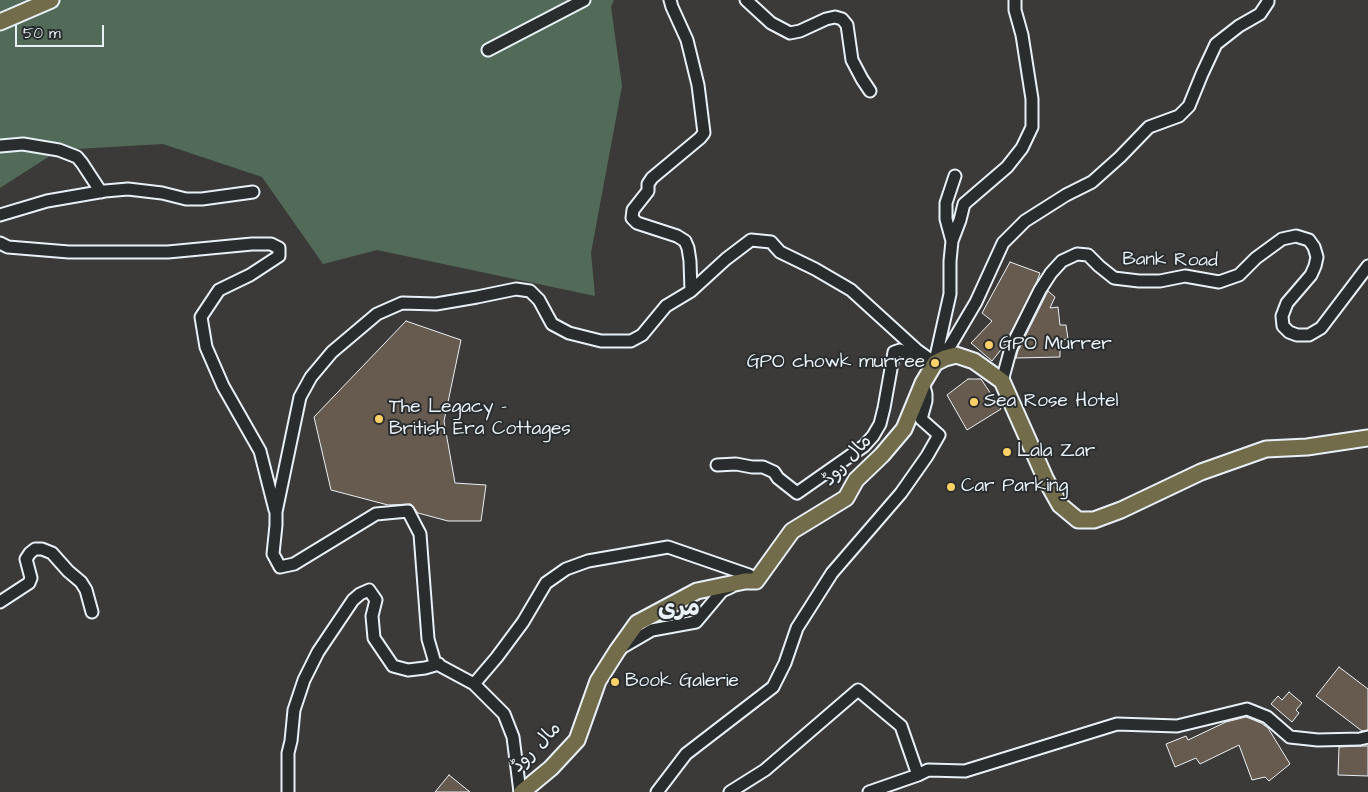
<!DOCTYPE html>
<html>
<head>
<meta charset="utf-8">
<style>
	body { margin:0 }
	#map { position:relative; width:1368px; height:792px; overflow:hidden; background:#3c3a38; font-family:"Architects Daughter",sans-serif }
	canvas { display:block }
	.scale { position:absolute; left:15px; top:25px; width:89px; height:22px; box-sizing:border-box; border:2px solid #e8f1f8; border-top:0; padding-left:6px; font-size:15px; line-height:18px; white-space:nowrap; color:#e8f1f8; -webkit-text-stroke:4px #2a2d2e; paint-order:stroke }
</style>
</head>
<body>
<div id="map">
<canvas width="1368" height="792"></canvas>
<div class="scale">50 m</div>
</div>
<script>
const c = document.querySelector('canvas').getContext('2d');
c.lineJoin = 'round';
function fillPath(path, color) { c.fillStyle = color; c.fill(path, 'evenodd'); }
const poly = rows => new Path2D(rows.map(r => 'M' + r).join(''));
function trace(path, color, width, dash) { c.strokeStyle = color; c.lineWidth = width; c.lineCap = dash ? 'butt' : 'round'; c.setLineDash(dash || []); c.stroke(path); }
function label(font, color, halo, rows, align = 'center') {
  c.font = font + ' "Architects Daughter","Playpen Sans Arabic",sans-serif'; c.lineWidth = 4; c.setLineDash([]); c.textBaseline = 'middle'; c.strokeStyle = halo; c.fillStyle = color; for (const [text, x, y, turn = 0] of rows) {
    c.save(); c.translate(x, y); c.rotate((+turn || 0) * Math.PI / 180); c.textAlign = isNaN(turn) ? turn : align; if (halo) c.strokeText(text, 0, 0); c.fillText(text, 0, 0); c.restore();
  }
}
fillPath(poly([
	[0,0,614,0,611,7,622,86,591,253,595,296,377,250,323,264,262,177,163,144,59,150,0,188]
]), '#526b59');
const building = poly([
	[1010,262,1040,273,1037,281,1004,346,992,361,971,343,992,321,982,313,1010,262],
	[1048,291,1055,297,1050,308,1058,307,1060,325,1066,325,1068,339,1060,340,1060,357,1016,358,1018,351,1048,291],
	[406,321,461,340,444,421,455,483,486,485,481,521,448,521,418,513,411,504,388,505,331,490,314,417,406,321],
	[968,379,981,379,1001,409,967,430,947,395,968,379],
	[1339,667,1368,689,1368,730,1362,731,1316,696,1339,667],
	[1289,692,1302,703,1296,710,1299,713,1292,722,1271,704,1278,696,1282,700,1289,692],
	[1246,717,1261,723,1268,728,1290,764,1269,781,1265,777,1252,780,1239,745,1200,764,1196,758,1175,767,1166,744,1186,736,1188,740,1226,722,1246,717],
	[1360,746,1368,746,1368,776,1338,775,1339,747,1360,746],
	[449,775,470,792,435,792,449,775]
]);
fillPath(building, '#675a4e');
trace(building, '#e8f1f8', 1);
const minor = poly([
	[670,0,672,7,687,40,698,85,704,133,700,138,652,178,648,184,648,191,633,210,632,218,637,223,677,236,685,241,688,248,690,261,691,291],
	[746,0,771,23,790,33,800,31,826,19,835,17,842,19,847,25,852,60,862,79,870,91],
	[488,50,584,0],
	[0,146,23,144,59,150,77,157,82,163,101,192],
	[0,215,47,201,105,191,128,189,162,193,186,199,202,199,253,192],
	[952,241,946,219,946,203,955,176],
	[0,243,8,247,69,252,168,252,252,244,271,244,279,248,279,256,250,275,219,290,201,317,206,347,223,386,260,451,275,510],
	[935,361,950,294,950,261,952,241,960,220,964,204,1007,167,1022,148,1032,127,1032,99,1022,35,1015,10,1015,0],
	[936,361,950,346,976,302,1003,243,1025,221,1066,195,1092,182,1120,157,1149,127,1179,116,1189,106,1202,74,1216,44,1239,26,1260,14,1268,2,1268,0],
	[1002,381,1011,348,1040,290,1051,273,1062,261,1077,254,1088,255,1099,266,1114,278,1139,281,1160,281,1185,276,1219,282,1239,275,1256,258,1282,239,1296,236,1309,240,1314,247,1317,257,1315,266,1311,275,1287,303,1282,316,1283,326,1289,332,1297,335,1309,335,1321,328,1368,266],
	[717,465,736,464,752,467,763,467,774,472,778,478,797,493,854,453,864,446,873,436,880,424,884,408,894,352,900,350,918,359,928,362],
	[0,602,29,583,31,578,26,559,30,553,35,549,42,549,52,553,68,571,81,582,86,590,92,612],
	[621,648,652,630,696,622,722,591,731,587],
	[474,684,497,657,523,622,546,583,566,569,588,561,668,547,749,575,756,581],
	[288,792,288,753,291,741,294,710,304,680,318,652,353,600,360,594,369,590,376,600,372,616,374,638,393,666,408,670,425,668,439,664],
	[520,792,513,737,504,714,474,684,435,663,428,639,420,534,408,511,376,514,294,564,280,567,273,554,276,525,276,512,300,397,311,377,332,352,377,314,402,303,436,304,477,297,516,289,530,291,539,300,552,324,569,333,601,341,631,341,642,335,666,306,691,291,726,259,751,240,771,242,780,252,815,269,851,290,918,351,935,363],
	[657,792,686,754,773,687,785,663,797,628,832,573,901,493,927,456,939,435,921,419,926,401,926,394,923,383],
	[730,792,765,770,858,690,901,726,918,775,928,770,965,771,1117,724,1177,726,1247,709,1267,717,1290,737,1318,740,1360,739,1368,737],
	[869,792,918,775]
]);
const major = poly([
	[0,22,51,0],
	[522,792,551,768,577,740,598,681,617,651,637,623,697,591,745,581,756,581,792,531,846,498,856,480,882,455,904,429,923,383,935,363,945,358,956,355,974,361,1002,381,1046,480,1060,505,1078,520,1094,520,1121,510,1201,472,1266,449,1307,447,1368,438]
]);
trace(minor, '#e8f1f8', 15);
trace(major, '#e8f1f8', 19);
trace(minor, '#2a2d2e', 11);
trace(major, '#726c4b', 15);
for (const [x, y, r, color] of [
	[989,345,5,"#ffd166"],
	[935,363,5,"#ffd166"],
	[974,402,5,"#ffd166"],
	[379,419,5,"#ffd166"],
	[1007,452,5,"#ffd166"],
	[951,487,5,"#ffd166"],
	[615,682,5,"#ffd166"]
]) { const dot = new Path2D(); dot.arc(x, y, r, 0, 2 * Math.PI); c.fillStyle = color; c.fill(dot); trace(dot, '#2a2d2e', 2); }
label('19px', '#e8f1f8', '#2a2d2e', [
	["Bank Road",1170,261,1],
	["مال روڈ",848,461,-47],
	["مال روڈ",537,748,-46]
]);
label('19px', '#e8f1f8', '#2a2d2e', [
	["GPO Murrer",999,345],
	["GPO chowk murree",925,363,"right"],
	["Sea Rose Hotel",984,402],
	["The Legacy -",389,408],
	["British Era Cottages",389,430],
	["Lala Zar",1017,452],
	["Car Parking",961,487],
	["Book Galerie",625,682]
], 'left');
label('bold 24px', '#e8f1f8', '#2a2d2e', [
	["مری",679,610]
]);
</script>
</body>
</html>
